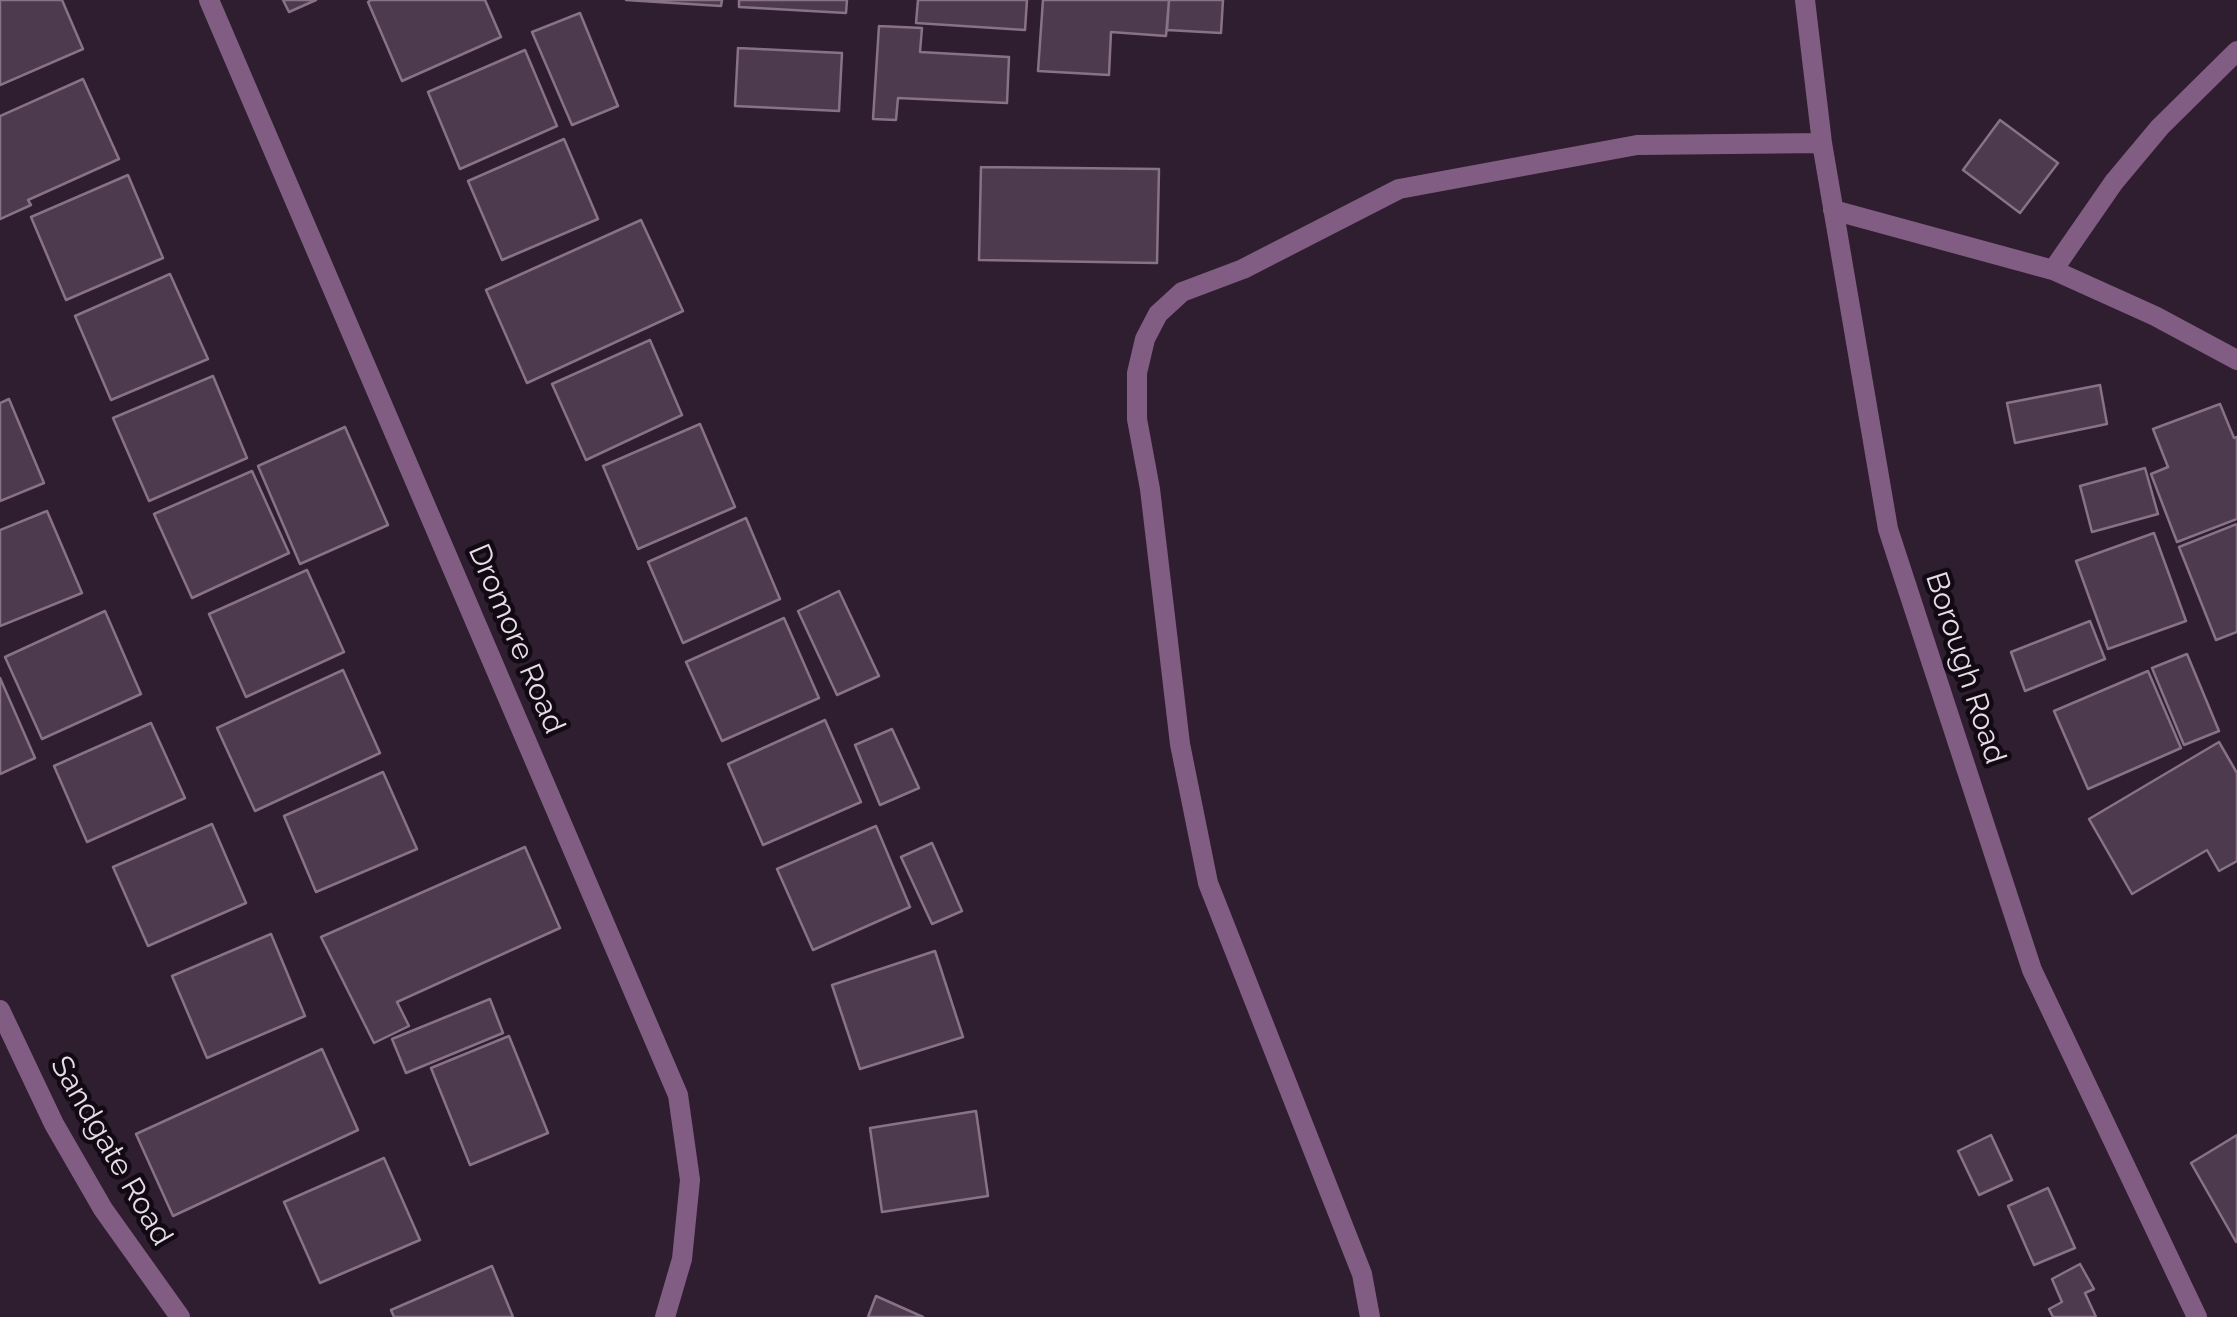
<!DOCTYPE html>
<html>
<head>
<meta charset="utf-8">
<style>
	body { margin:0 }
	canvas { display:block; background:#2f1d30 }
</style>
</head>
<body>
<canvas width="2237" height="1317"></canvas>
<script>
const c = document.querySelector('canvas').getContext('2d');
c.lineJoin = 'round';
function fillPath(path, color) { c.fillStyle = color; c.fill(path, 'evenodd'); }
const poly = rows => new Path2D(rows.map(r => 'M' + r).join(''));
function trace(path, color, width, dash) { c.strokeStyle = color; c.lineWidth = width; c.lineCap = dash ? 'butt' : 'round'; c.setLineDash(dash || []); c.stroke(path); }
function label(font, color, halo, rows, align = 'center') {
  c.font = font + ' Raleway,sans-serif'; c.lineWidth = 9; c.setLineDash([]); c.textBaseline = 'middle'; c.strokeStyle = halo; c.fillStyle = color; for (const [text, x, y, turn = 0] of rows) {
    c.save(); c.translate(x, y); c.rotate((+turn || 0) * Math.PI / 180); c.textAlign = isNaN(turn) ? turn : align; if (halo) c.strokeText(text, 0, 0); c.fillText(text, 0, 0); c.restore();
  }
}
const building = poly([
	[0,0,62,0,83,49,0,85,0,0],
	[283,0,316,0,289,12,283,0],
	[371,0,485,0,501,37,402,81,368,2,371,0],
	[626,0,722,0,721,6,626,0],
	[739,0,847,0,846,13,739,7,739,0],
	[918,0,1027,0,1025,30,916,23,918,0],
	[1043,0,1169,0,1166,36,1111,32,1109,75,1038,71,1043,0],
	[1169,0,1223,0,1221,33,1167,30,1169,0],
	[580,13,618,106,572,125,532,32,580,13],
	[879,26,922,28,920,52,1009,57,1007,103,898,98,896,120,873,119,879,26],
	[738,48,842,53,839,111,735,106,738,48],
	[525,50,557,126,460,169,428,92,525,50],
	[83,79,119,159,28,200,31,205,0,219,0,116,83,79],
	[2000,120,2058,163,2020,213,1963,170,2000,120],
	[564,139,598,219,502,260,468,181,564,139],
	[981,167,1159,169,1157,263,979,260,981,167],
	[128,175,163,258,66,300,31,217,128,175],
	[641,220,683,311,527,383,486,290,641,220],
	[170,274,208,359,111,400,75,316,170,274],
	[650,340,682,415,586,460,552,384,650,340],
	[213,376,247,458,149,501,113,418,213,376],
	[2100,385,2107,424,2015,443,2007,403,2100,385],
	[9,399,44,483,0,501,0,403,9,399],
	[2220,404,2234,438,2237,437,2237,519,2177,542,2151,474,2168,467,2153,429,2220,404],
	[700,424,735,507,638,549,603,466,700,424],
	[345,427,388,525,300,564,258,466,345,427],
	[2145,468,2158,514,2092,532,2080,486,2145,468],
	[252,471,289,553,192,598,154,514,252,471],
	[47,511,82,593,0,626,0,530,47,511],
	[746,518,780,599,683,643,648,562,746,518],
	[2237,524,2237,632,2216,640,2179,547,2237,524],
	[2154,533,2186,621,2108,649,2076,561,2154,533],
	[307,570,344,652,246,697,209,614,307,570],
	[839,591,879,676,837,695,798,611,839,591],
	[105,611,141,694,42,739,5,657,105,611],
	[784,618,819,698,722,741,686,662,784,618],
	[2090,621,2105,659,2025,691,2011,652,2090,621],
	[2187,654,2219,731,2184,745,2152,668,2187,654],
	[343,670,380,753,255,811,217,728,343,670],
	[2148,671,2181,748,2088,789,2054,711,2148,671],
	[0,678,35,758,0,774,0,678],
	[825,720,861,802,763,845,728,764,825,720],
	[151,723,185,798,87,842,54,766,151,723],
	[892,729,919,788,880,805,855,745,892,729],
	[2219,742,2237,773,2237,861,2219,871,2207,850,2132,894,2089,819,2219,742],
	[383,772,417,849,316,892,284,816,383,772],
	[212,824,246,903,148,946,113,867,212,824],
	[876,826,910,907,813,950,777,869,876,826],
	[932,843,962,911,932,924,901,857,932,843],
	[525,847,560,928,397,1002,409,1026,374,1043,321,937,525,847],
	[271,934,305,1016,207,1058,172,976,271,934],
	[935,951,963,1037,860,1069,832,985,935,951],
	[490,999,503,1033,406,1073,392,1039,490,999],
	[509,1036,548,1133,470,1165,431,1068,509,1036],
	[322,1049,358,1130,173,1216,136,1134,322,1049],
	[976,1111,988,1196,882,1212,870,1128,976,1111],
	[1991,1135,2012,1180,1979,1195,1958,1151,1991,1135],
	[2237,1135,2237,1242,2236,1242,2191,1163,2237,1135],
	[384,1158,420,1240,320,1283,284,1202,384,1158],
	[2048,1188,2075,1248,2034,1265,2008,1206,2048,1188],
	[2080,1264,2094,1289,2085,1293,2096,1317,2053,1317,2049,1309,2062,1302,2052,1279,2080,1264],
	[492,1266,513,1317,394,1317,391,1310,492,1266],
	[876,1296,923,1317,868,1317,876,1296]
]);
fillPath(building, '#4e3a4f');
trace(building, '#887288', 2.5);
trace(poly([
	[209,0,678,1095,690,1180,682,1259,665,1317],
	[1805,0,1822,143,1888,529,2032,970,2197,1317],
	[1833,210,2053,270,2155,316,2237,360],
	[2053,270,2114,182,2160,127,2237,51],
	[0,1010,54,1124,103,1209,180,1317],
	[1370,1317,1362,1274,1208,883,1180,744,1150,489,1137,419,1137,373,1145,339,1158,314,1182,292,1243,269,1399,189,1637,145,1822,143]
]), '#825d83', 20);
label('30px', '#e9dce9', '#120a13', [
	["Dromore Road",516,639,67],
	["Borough Road",1965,668,72],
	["Sandgate Road",111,1151,60]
]);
</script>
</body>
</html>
